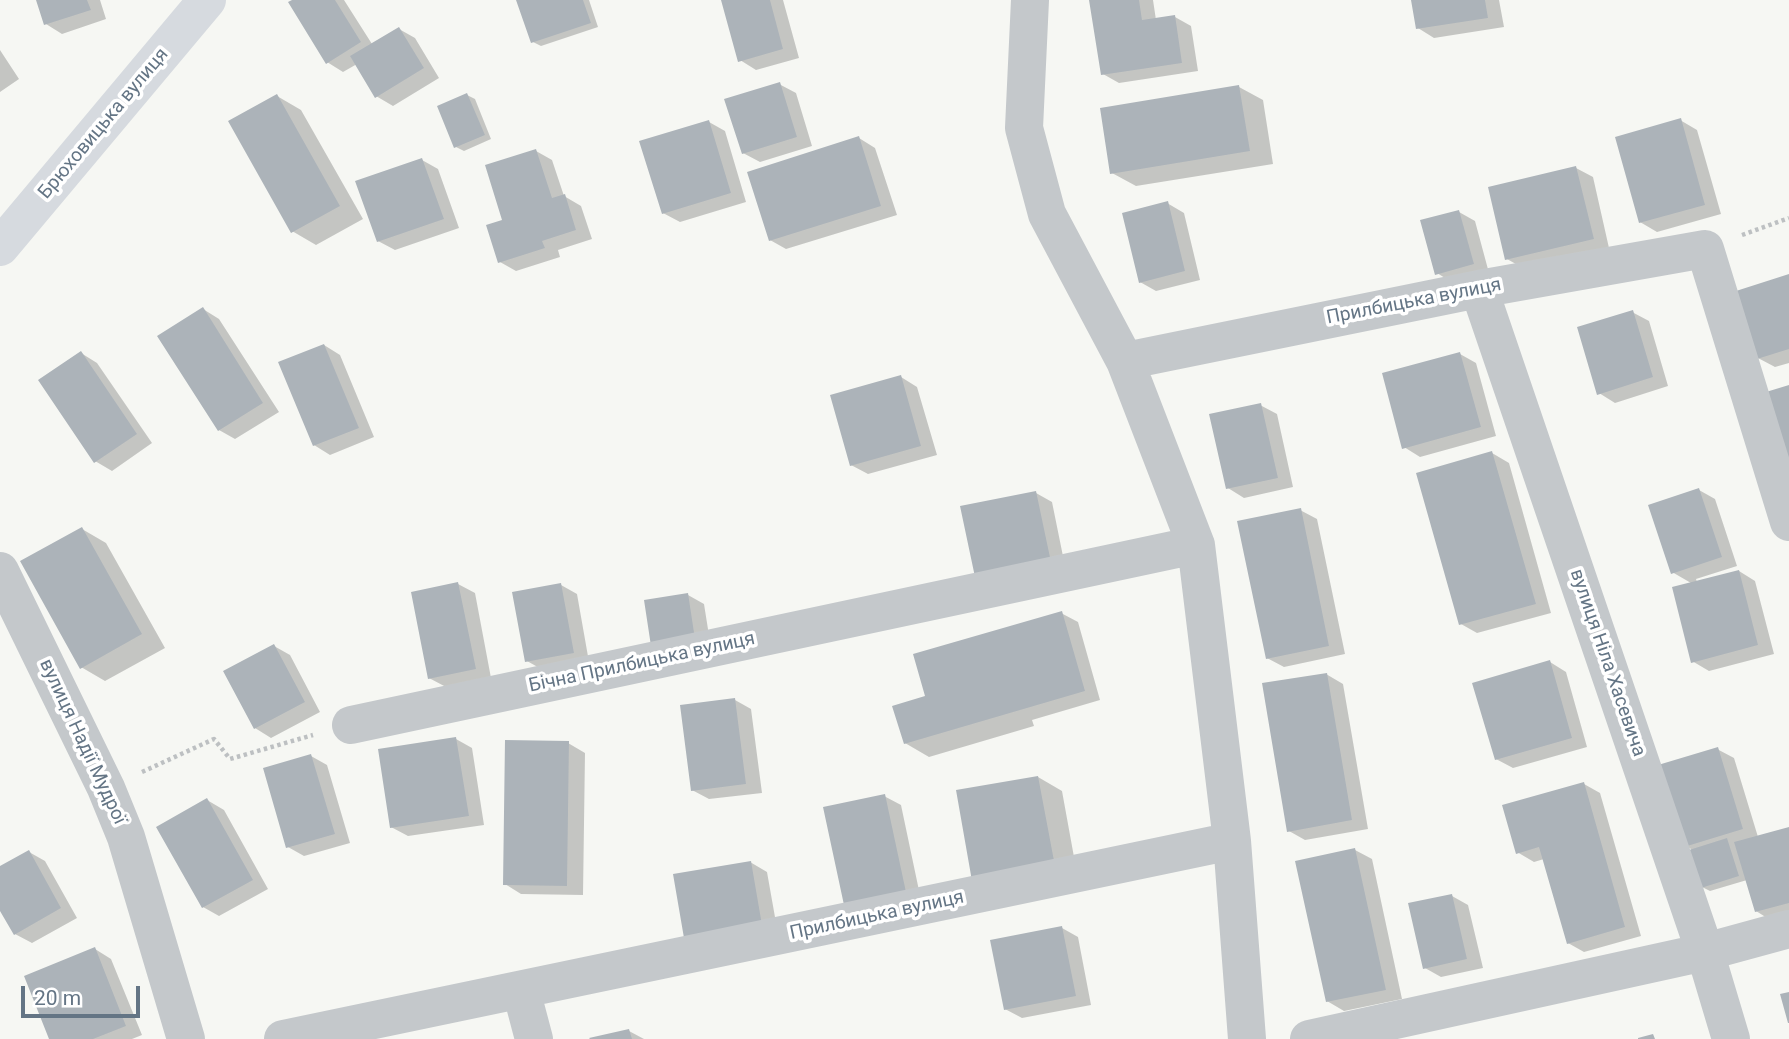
<!DOCTYPE html>
<html>
<head>
<meta charset="utf-8">
<style>
	body { margin:0 }
	#map { position:relative; width:1789px; height:1039px; overflow:hidden; background:#f6f7f3; font-family:Roboto,sans-serif }
	canvas { display:block }
	.scale { position:absolute; left:21px; top:986px; width:119px; height:32px; box-sizing:border-box; border:4px solid #647585; border-top:0; padding-left:9px; font-size:21px; line-height:24px; white-space:nowrap; color:#647585; -webkit-text-stroke:5px #fff; paint-order:stroke }
</style>
</head>
<body>
<div id="map">
<canvas width="1789" height="1039"></canvas>
<div class="scale">20 m</div>
</div>
<script>
const c = document.querySelector('canvas').getContext('2d');
c.lineJoin = 'round';
function fillPath(path, color) { c.fillStyle = color; c.fill(path, 'evenodd'); }
const poly = rows => new Path2D(rows.map(r => 'M' + r).join(''));
function trace(path, color, width, dash) { c.strokeStyle = color; c.lineWidth = width; c.lineCap = dash ? 'butt' : 'round'; c.setLineDash(dash || []); c.stroke(path); }
function label(font, color, halo, rows, align = 'center') {
  c.font = font + ' Roboto,sans-serif'; c.lineWidth = 7; c.setLineDash([]); c.textBaseline = 'middle'; c.strokeStyle = halo; c.fillStyle = color; for (const [text, x, y, turn = 0] of rows) {
    c.save(); c.translate(x, y); c.rotate((+turn || 0) * Math.PI / 180); c.textAlign = isNaN(turn) ? turn : align; if (halo) c.strokeText(text, 0, 0); c.fillText(text, 0, 0); c.restore();
  }
}
fillPath(poly([
	[37,0,100,0,106,19,62,34,46,24],
	[295,0,344,0,372,44,399,29,415,38,439,78,393,106,376,96,357,64,343,72,327,62],
	[519,0,589,0,598,27,541,46,533,42],
	[723,0,783,0,799,58,756,70,740,60],
	[1091,0,1153,0,1156,20,1175,17,1191,26,1198,71,1119,83,1103,74],
	[1413,0,1499,0,1504,27,1434,38,1418,28],
	[0,50,19,79,0,92],
	[779,84,796,93,812,146,760,162,743,153],
	[1239,87,1263,100,1273,164,1136,186,1112,173],
	[467,95,475,99,491,139,464,151,456,147],
	[277,96,301,110,363,219,316,245,292,231],
	[1680,120,1697,130,1721,214,1657,232,1640,222],
	[709,122,725,131,746,202,680,222,663,213],
	[859,138,875,148,897,215,786,249,770,240],
	[536,151,552,160,564,196,581,206,592,239,558,250,560,257,516,271,500,262,505,221],
	[422,160,438,169,459,228,395,250,378,241],
	[1576,168,1593,177,1609,248,1523,268,1507,259],
	[1167,203,1184,213,1200,280,1156,291,1140,282],
	[1459,212,1475,221,1489,273,1453,283,1437,273],
	[1789,276,1789,363,1775,367,1758,358],
	[203,309,219,319,279,412,235,439,219,430],
	[1632,312,1649,321,1668,386,1615,403,1599,393],
	[324,345,340,355,374,437,330,455,314,445],
	[81,353,97,363,152,443,112,471,95,461],
	[1460,354,1476,363,1496,436,1420,457,1404,447],
	[901,377,917,387,937,455,868,474,851,465],
	[1260,405,1277,414,1293,487,1244,498,1228,488],
	[1492,453,1509,463,1551,613,1477,633,1461,624],
	[1699,490,1715,499,1737,566,1696,579,1697,582,1739,571,1755,581,1774,654,1709,671,1692,661,1691,583,1672,572],
	[1036,493,1052,502,1066,571,993,585],
	[1300,510,1317,519,1345,654,1284,667,1267,658],
	[82,529,106,543,165,648,105,681,81,667],
	[458,584,475,593,491,678,446,687,429,678],
	[561,585,577,594,589,662,543,670,527,661],
	[688,595,704,604,711,648,646,601],
	[1061,613,1078,622,1100,700,1032,720,1034,726,929,757,905,743,928,698],
	[274,646,290,655,320,712,271,738,255,728],
	[1550,662,1566,672,1587,747,1513,768,1496,759],
	[1326,674,1343,684,1368,829,1305,840,1289,831],
	[735,700,751,709,762,793,709,799,692,790],
	[456,739,472,748,484,825,408,836,391,827],
	[568,743,585,753,583,895,521,894,505,884],
	[1717,749,1734,758,1758,837,1789,828,1789,916,1772,921,1756,911,1747,880,1710,891,1702,887,1691,849,1686,846],
	[311,756,327,765,350,843,304,856,288,847],
	[1038,777,1062,791,1078,879,998,894],
	[1584,784,1600,793,1641,936,1584,952,1568,943,1544,859,1534,862,1517,852],
	[884,796,901,805,921,900,862,913],
	[207,800,224,810,268,889,219,916,203,907],
	[1355,850,1372,859,1402,999,1344,1011,1327,1001],
	[29,852,45,861,77,918,32,943,15,934,0,907,0,868],
	[750,862,767,872,778,934,702,947],
	[1452,896,1468,905,1483,968,1441,977,1425,968],
	[1062,928,1078,937,1091,1005,1022,1018,1005,1009],
	[95,949,111,959,142,1035,132,1039,51,1039],
	[629,1031,644,1039,593,1039]
]), '#0003');
fillPath(poly([
	[36,0,87,0,91,10,44,25],
	[292,0,335,0,361,42,326,64,288,2],
	[516,0,583,0,591,23,531,43],
	[721,0,770,0,783,49,738,62],
	[1089,0,1139,0,1142,20,1175,15,1182,63,1101,75],
	[1411,0,1485,0,1488,18,1416,29],
	[399,27,424,68,375,98,350,56],
	[780,82,797,137,742,154,724,99],
	[1239,85,1250,151,1110,174,1100,108],
	[467,93,485,135,454,148,437,106],
	[277,94,340,206,291,233,228,121],
	[1681,118,1705,205,1639,223,1615,137],
	[709,120,731,193,662,214,639,141],
	[859,136,881,206,769,241,747,172],
	[536,149,552,198,565,194,576,230,542,241,545,248,498,263,486,225,502,220,485,165],
	[422,158,444,219,377,242,355,181],
	[1576,166,1594,239,1505,260,1488,187],
	[1168,201,1185,271,1139,283,1122,213],
	[1459,210,1474,264,1435,275,1420,220],
	[1789,274,1789,349,1757,359,1736,291],
	[203,307,263,403,218,431,157,336],
	[1633,310,1653,377,1597,395,1577,327],
	[324,344,359,428,313,446,278,362],
	[81,351,137,434,94,463,38,380],
	[1460,352,1481,427,1402,449,1382,373],
	[901,375,921,446,850,466,830,395],
	[1789,385,1789,464,1766,392],
	[1261,403,1278,478,1226,489,1209,414],
	[1492,451,1536,604,1459,625,1416,473],
	[1699,488,1722,557,1671,574,1648,505],
	[1036,491,1051,562,975,577,960,506],
	[1301,508,1329,646,1266,659,1237,521],
	[82,527,142,634,80,669,20,561],
	[1739,570,1758,645,1691,663,1672,587],
	[458,582,476,669,428,679,411,592],
	[561,583,574,653,525,662,512,592],
	[688,593,695,639,651,646,644,600],
	[1062,611,1085,691,904,744,892,706,925,696,913,654],
	[274,644,305,702,254,729,223,671],
	[1550,660,1572,738,1495,760,1472,683],
	[1327,673,1352,820,1287,832,1262,683],
	[735,698,746,784,691,791,680,705],
	[456,737,469,816,390,828,378,749],
	[505,740,569,741,567,886,503,885],
	[1718,747,1743,829,1684,847,1658,765],
	[311,754,335,834,286,848,263,768],
	[1038,776,1055,866,972,881,956,790],
	[1584,782,1625,927,1567,944,1539,847,1516,854,1502,805],
	[885,794,906,892,844,905,823,807],
	[207,798,253,880,202,908,156,827],
	[1789,827,1789,903,1755,912,1734,842],
	[1727,838,1739,876,1701,888,1689,850],
	[1355,848,1386,990,1326,1002,1295,861],
	[29,850,61,908,14,935,0,911,0,866],
	[751,861,762,925,684,938,673,874],
	[1452,894,1467,959,1423,969,1408,903],
	[1062,926,1076,996,1004,1010,990,940],
	[95,947,126,1026,93,1039,49,1039,24,976],
	[1789,992,1789,1023,1788,1023,1780,994],
	[629,1029,632,1039,590,1039,589,1038],
	[1653,1034,1655,1039,1638,1039,1638,1038]
]), '#acb3b9');
trace(poly([
	[1742,235,1789,218],
	[142,772,214,739,230,759,313,735]
]), '#bdc0c2', 4.5, [3.5, 3.5]);
trace(poly([
	[1030,0,1024,128,1047,214,1125,361,1196,545,1232,841,1247,1039],
	[1479,289,1705,952,1731,1039],
	[1125,361,1479,289,1705,249,1789,522],
	[0,571,106,788,126,837,186,1039],
	[351,725,1196,545],
	[521,990,534,1039],
	[283,1039,1232,841],
	[1309,1039,1705,952,1789,929]
]), '#c4c8cb', 38);
trace(poly([
	[0,247,207,0]
]), '#d6dadf', 38);
label('19px', '#647585', '#fff', [
	["Брюховицька вулиця",104,124,-50],
	["Прилбицька вулиця",1414,302,-11],
	["Бічна Прилбицька вулиця",642,663,-12],
	["вулиця Ніла Хасевича",1607,663,71],
	["вулиця Надії Мудрої",82,742,65],
	["Прилбицька вулиця",877,916,-12]
]);
</script>
</body>
</html>
